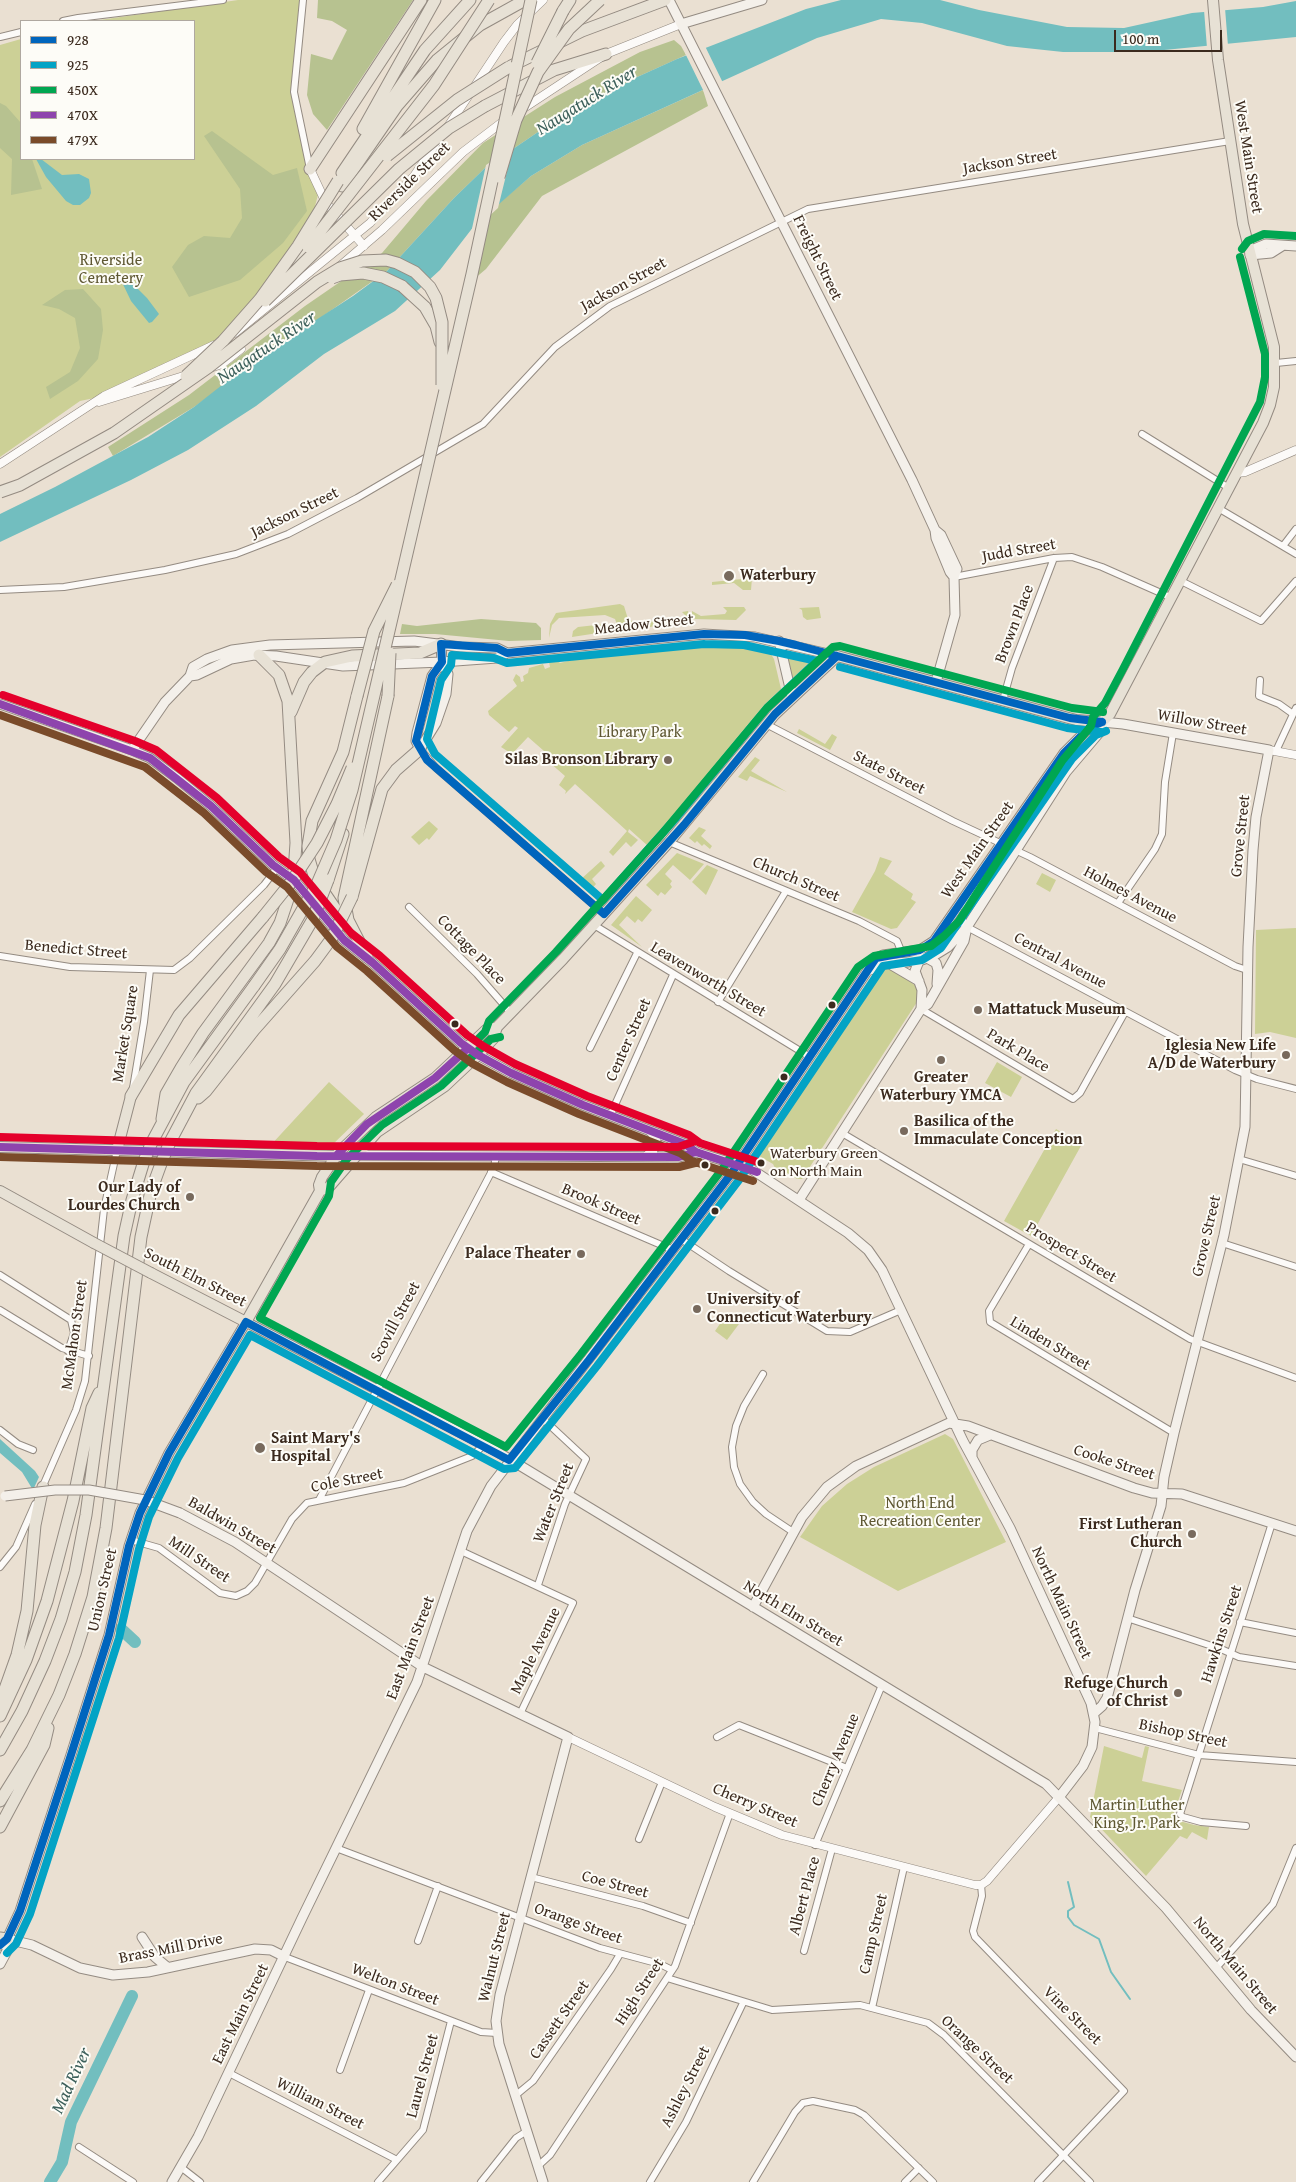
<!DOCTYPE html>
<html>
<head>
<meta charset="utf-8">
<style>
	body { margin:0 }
	#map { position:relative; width:1296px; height:2182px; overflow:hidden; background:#eae0d2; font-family:"Gentium Book Plus",serif }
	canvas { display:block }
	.legend { position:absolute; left:20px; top:20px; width:175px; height:140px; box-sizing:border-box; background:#fdfcf7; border:1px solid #afa8a0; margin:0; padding:6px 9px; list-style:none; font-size:15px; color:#3b2a1e }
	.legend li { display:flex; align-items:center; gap:10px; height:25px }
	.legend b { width:25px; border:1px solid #afa8a0 }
	.scale { position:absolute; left:1114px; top:30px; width:108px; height:22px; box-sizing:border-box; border:2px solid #3b2a1e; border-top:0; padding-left:6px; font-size:15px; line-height:18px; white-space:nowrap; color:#3b2a1e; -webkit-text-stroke:4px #fdfcf7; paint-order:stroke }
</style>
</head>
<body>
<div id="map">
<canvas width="1296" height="2182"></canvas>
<ul class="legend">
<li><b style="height:6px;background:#0065bd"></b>928</li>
<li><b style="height:6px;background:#03a3c5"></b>925</li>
<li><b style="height:6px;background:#00a651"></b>450X</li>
<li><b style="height:6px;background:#8e44ad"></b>470X</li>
<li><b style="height:6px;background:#7a4b2a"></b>479X</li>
</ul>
<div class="scale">100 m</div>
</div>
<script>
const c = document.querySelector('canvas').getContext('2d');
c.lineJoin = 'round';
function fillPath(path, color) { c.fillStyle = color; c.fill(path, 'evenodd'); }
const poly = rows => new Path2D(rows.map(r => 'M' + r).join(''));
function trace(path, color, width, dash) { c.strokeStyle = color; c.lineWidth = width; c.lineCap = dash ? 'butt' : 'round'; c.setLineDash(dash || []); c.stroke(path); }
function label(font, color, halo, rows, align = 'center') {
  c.font = font + ' "Gentium Book Plus",serif'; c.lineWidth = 4; c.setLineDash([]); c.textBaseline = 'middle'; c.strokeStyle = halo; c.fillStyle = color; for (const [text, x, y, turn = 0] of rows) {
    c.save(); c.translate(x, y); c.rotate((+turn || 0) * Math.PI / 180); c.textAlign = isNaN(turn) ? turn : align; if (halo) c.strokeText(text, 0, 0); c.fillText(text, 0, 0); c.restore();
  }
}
fillPath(poly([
	[238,0,303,0,294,92,299,123,319,191,313,214,298,246,210,351,104,396,80,401,0,457,0,45,21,39,21,159,194,159,194,21,93,21],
	[752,578,751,590,743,590,734,583,712,585,712,582],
	[620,604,624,606,628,619,636,623,684,618,686,616,682,612,688,611,690,619,681,620,678,624,619,630,615,619,605,615,559,618,552,625,549,638,550,624,556,613],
	[723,607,744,607,746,610,736,620,692,619,692,611,701,616,725,614,727,611],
	[819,607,821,618,807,620,803,617,802,610,799,608],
	[605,624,611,631,572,637,573,631,578,627],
	[690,646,746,647,769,651,774,659,781,689,780,694,752,722,655,841,648,846,629,829,628,832,638,840,631,847,626,842,613,856,609,852,627,831,575,784,565,794,566,791,559,785,565,776,549,762,552,758,528,737,512,754,501,747,518,728,515,726,509,732,489,715,488,711,517,686,513,680,516,674,520,677,521,682,524,681,523,676,528,673,529,668,543,664,545,669,550,667,549,662,557,660,560,663,580,658],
	[788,652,820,661,822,663,794,686,786,653],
	[799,729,825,744,832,734,837,737,830,750,797,733],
	[755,757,760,760,751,771,787,792,750,776,747,781,738,777],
	[429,821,438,829,429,840,427,838,419,845,411,837],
	[699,827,706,830,701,836,712,846,710,849,704,844,702,846,697,841,695,843,689,838],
	[677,853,704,864,690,880,673,865,665,874,672,881,670,884,672,887,665,895,661,892,658,896,646,885],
	[880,857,892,861,884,874,913,894,911,899,916,902,897,928,891,929,852,912,875,871],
	[601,861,605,866,592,879,596,884,590,891,580,880],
	[707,865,718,870,706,895,692,882],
	[1042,873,1056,880,1050,892,1036,884],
	[636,896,652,910,642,922,638,919,635,923,627,916,619,925,642,947,611,925],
	[1296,928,1296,1038,1270,1032,1255,1034,1256,930],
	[880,968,888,968,895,971,916,986,919,998,917,1002,802,1179,797,1179,784,1171,777,1172,773,1164,759,1156,759,1151,875,972],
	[997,1062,1022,1077,1011,1097,985,1083],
	[329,1082,364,1114,329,1148,269,1147],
	[1056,1129,1082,1144,1031,1236,1004,1221],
	[726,1315,739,1324,727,1340,715,1331],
	[945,1434,953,1439,1006,1542,898,1591,800,1537,822,1506,847,1484,874,1467],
	[1104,1746,1142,1758,1145,1746,1149,1747,1142,1781,1182,1790,1172,1819,1194,1825,1209,1827,1207,1840,1192,1832,1187,1839,1180,1836,1146,1876,1090,1817]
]), '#ccd096');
fillPath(poly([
	[318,0,413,0,327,130,313,114,307,95,311,54,332,60,347,30,332,21,317,18],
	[674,40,681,46,686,55,635,78,589,103,538,132,485,168,454,198,387,271,194,407,113,456,108,447,189,395,305,306,382,253,426,201,483,143,555,97,640,52],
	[703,90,708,106,542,196,486,269,467,285,483,243,492,209,531,176,582,145],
	[0,103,6,106,21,123,21,159,32,159,42,189,11,195,12,159,0,148],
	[212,131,273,175,297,168,307,211,283,243,240,280,189,297,172,267,188,245,204,236,230,238,242,218,240,189,204,136],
	[83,289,101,309,103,330,98,359,78,381,50,399,46,387,70,372,80,348,75,318,59,309,42,305,65,290],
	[481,619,536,623,541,628,541,640,509,641,435,634,400,634,402,624,417,626]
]), '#b7c290');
fillPath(poly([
	[841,0,940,0,979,10,1067,27,1124,28,1192,13,1263,7,1296,1,1296,37,1144,52,1063,52,1007,46,922,23,881,19,817,38,582,145,531,176,474,226,440,270,395,311,324,354,256,406,188,450,131,480,0,542,0,514,55,487,148,437,194,407,254,360,353,296,387,271,454,198,485,168,538,132,635,78,677,59,806,9],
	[36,159,41,159,62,175,79,174,89,179,91,193,89,198,80,205,73,205,66,201,46,177],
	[120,278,136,287,147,298,159,314,152,322,149,323,131,301],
	[0,1439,35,1471,39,1477,33,1490,22,1472,0,1453]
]), '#72bebf');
fillPath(poly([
	[1225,8,1228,46,1207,48,1204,10],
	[705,46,723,83,704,92,685,53],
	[513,147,498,208,471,233,486,165]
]), '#eae0d2');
trace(poly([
	[1068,1882,1074,1907,1068,1911,1068,1917,1074,1925,1099,1939,1111,1972,1130,1999]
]), '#72bebf', 2);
trace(poly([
	[121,1629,135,1642],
	[50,2182,62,2162,71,2122,132,1996]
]), '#72bebf', 12);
const minor = poly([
	[303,0,294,92,310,169],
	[63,21,78,18,223,0],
	[0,37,21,32],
	[1276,363,1296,361],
	[1142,434,1229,488],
	[1218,508,1296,554],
	[1283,546,1296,529],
	[954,577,1054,558,1072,557,1102,567,1170,597],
	[1179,580,1261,621,1296,581],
	[0,590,64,587,165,570,236,554,288,534,357,498,483,424,555,347,610,306,808,209,1230,141],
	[1260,680,1259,696,1279,704,1293,714],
	[1003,700,1012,668,1054,558],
	[766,724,953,821,1030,857,1235,966,1247,970],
	[420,749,436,768,604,914],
	[1276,751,1296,708],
	[669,842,859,921,897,941,902,953],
	[974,885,963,916,963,924,967,927,1235,1070,1257,1079,1296,1089],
	[1118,903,1155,849,1162,834,1165,782,1173,733],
	[409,907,477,974,511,1013],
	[594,925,810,1057],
	[0,956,70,967,174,970,190,958,264,885,277,868],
	[718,1002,786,891],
	[921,1009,1073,1099,1080,1093,1125,1012],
	[590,1048,637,953],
	[133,1088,144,1022,150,970],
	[610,1116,673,975],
	[842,1133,1190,1339,1296,1378],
	[1239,1159,1296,1176],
	[491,1172,673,1250],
	[681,1239,729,1271,827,1331,850,1332,901,1310],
	[1222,1243,1296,1267],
	[1029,1244,989,1311,990,1322,1174,1433],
	[0,1275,71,1320,74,1333,68,1351],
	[0,1310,62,1348,89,1356],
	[763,1374,744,1406,736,1426,732,1447,734,1467,740,1484,753,1502,766,1514,793,1532],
	[0,1430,18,1444,33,1450],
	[42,1488,76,1410,85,1381,104,1209,117,1150],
	[319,1500,494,1167,496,1156],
	[131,1540,159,1548,220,1593,236,1596,247,1591,255,1583,292,1519,307,1503,404,1483,472,1456,484,1445],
	[461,1551,573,1603,520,1714],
	[0,1567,16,1547,35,1504],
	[538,1585,565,1504,586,1459,542,1418],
	[1127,1618,1221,1649,1239,1657,1296,1666],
	[1240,1622,1296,1633],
	[1095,1728,1199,1755,1296,1762],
	[717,1737,739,1725,847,1768],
	[1246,1826,1201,1822,1183,1817,1180,1814,1272,1523],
	[639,1839,662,1782],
	[815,1845,882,1685],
	[336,1848,600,1948,660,1964,672,1970],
	[531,1877,643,1906,691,1923],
	[981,1885,982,1896,973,1931,975,1937,1124,2091,1038,2182],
	[418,1941,438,1886],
	[804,1951,832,1849],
	[285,1957,481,2032,497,2033],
	[1216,1968,1273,1904,1296,1848],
	[667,1978,772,2010,860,2005,928,2023,944,2035,1090,2182],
	[872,2008,904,1867],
	[340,2070,369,1990],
	[229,2073,397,2160],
	[516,2095,533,2081,611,1969,620,1954],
	[79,2147,133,2182],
	[538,2166,550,2155,675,1966,730,1813],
	[182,2168,200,2182],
	[378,2182,423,2130,451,2021],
	[481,2182,516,2138,527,2131],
	[650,2182,686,2122,743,2003],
	[753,2182,795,2112,803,2103,813,2101,855,2110,864,2115,933,2182],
	[905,2182,919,2168]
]);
const tertiary = poly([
	[521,110,606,54,681,24],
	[447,128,504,42,517,25,543,0],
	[310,169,326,203,364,246],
	[340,266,382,230,463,152,505,120],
	[235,333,370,223,414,176,439,139],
	[213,367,222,364,241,349],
	[99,402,190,374],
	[0,464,104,396,214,345],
	[1237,473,1245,472,1296,450],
	[1269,750,1296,755],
	[568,1737,715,1807,782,1835,975,1885,981,1885,987,1881,1060,1796]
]);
const secondary = poly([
	[669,0,912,480,935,530,936,538,950,572,954,577],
	[681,24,762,0],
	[1282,246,1271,253,1250,255,1254,249,1266,244,1296,246],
	[935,530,941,535,957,569,954,577,955,615,936,682],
	[779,641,792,697],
	[441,644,442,662,448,674,446,694,436,723,420,749,416,741,417,733,432,676,442,662],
	[190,676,197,675,231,659,254,655,276,656,343,666,442,662,497,658,507,653,704,634,755,637,837,656],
	[0,704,132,750,150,758,177,778,211,806,273,865,294,880,344,940,373,963,461,1043,478,1055,511,1073,583,1105,685,1144,696,1152,751,1169,848,1233,868,1250,882,1270,963,1441,1010,1528,1091,1703,1095,1722,1092,1747,1083,1766,1060,1796],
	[132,750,165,702,190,676,193,667,207,659,232,650,270,645,414,641,461,647,497,648,507,653],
	[890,964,919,981],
	[870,970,884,964,908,962,935,955,948,947,967,927,1066,772,1099,733,1102,722],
	[921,1009,922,990,915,971,919,961,927,958,936,963,938,970,937,984],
	[355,1155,679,1157,696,1152],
	[647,1156,653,1150,656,1142,654,1135,650,1131],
	[799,1200,921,1009,928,1004,964,941,967,927],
	[972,1457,972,1450,978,1440,990,1435],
	[180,1513,235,1542,423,1667,568,1737,500,1995,496,2021,499,2044,543,2182],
	[753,1607,802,1517,827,1487,856,1466,949,1423,968,1426,1134,1488,1152,1493,1182,1494,1296,1531],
	[142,1937,155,1957,167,1967],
	[7,1939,32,1945,80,1968,113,1975,148,1972,255,1949,271,1950,285,1957],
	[0,1945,7,1939,20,1911,70,1758,109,1635,129,1546,140,1513,169,1453,246,1322,496,1451,1046,1784,1166,1908,1251,2010,1296,2057],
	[0,1964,7,1951,7,1939],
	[172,2182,198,2137,302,1918,417,1682,467,1531,491,1486,731,1174,876,958,883,955,920,950,934,941,1064,753,1090,727,1102,722,1123,724,1269,750,1256,817,1253,850,1248,947,1245,1127,1224,1235,1174,1433,1164,1477,1161,1506,1135,1590,1107,1698,1102,1706,1094,1713]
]);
const primary = poly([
	[0,1147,341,1156],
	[117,1150,131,1096],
	[0,1191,94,1243],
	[320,1191,329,1187,377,1132,445,1086,478,1055,493,1039,497,1027,563,959,669,842,775,714,837,656,1076,720,1102,722,1110,714,1263,423,1270,405,1274,387,1274,347,1243,224,1218,60,1213,0],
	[151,1273,246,1322,320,1191,319,1185,322,1177,339,1152,376,1117,435,1078,486,1030,497,1027]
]);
const motorway = poly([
	[563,11,570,0],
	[511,66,582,31,665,0],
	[485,106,554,70,606,54],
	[363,129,435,0],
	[310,169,421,0],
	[342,173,425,50,470,0],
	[342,186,397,106,437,60,480,25,525,0],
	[285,276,308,247],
	[402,286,425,307,436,326,440,342],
	[259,655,279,675,288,701,296,843,294,872],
	[291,712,304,682,312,672,325,662,352,656,420,653,441,644],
	[328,880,343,834],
	[352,897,382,789,396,770,420,749],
	[347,926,315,879,309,859,308,846,312,821,343,752,357,696],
	[367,957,348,920,344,898,388,696],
	[131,1096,179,1015,263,917],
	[198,1098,206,1091,254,1030,315,961,332,938],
	[162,1119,166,1094,181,1068,203,1033,269,943,280,923,289,896],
	[152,1142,184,1082,254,986],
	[170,1142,196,1093,275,984,313,919],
	[1,1700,17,1655,27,1611,35,1525,43,1487],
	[0,1716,26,1660,47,1601,73,1501,92,1408,99,1393],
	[0,1750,22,1711,45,1661,61,1619,75,1572,86,1515,124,1236,132,1200,144,1161],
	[0,1801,32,1750,59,1695,75,1654,93,1597,106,1528,141,1237,151,1191,162,1161],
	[0,1827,44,1745,48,1728],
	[0,1938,7,1939]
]);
trace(minor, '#948b82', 8);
trace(tertiary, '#948b82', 9);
trace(secondary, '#948b82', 11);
trace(primary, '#948b82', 12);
trace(motorway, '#948b82', 13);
trace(minor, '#fcfaf8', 6);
trace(tertiary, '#fcfaf8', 8);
trace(secondary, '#f4f0ea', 9);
trace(primary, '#e7e1d5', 10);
trace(motorway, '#e7e1d5', 11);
const secondaryBridge = poly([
	[5,1496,55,1490,89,1490,145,1500,180,1513]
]);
const primaryBridge = poly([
	[94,1243,151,1273]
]);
const motorwayBridge = poly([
	[537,63,563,11],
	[387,156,457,100,509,67],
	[499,177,516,120,538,72,569,29,600,0],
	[308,247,434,85,489,0],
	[332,278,340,275,363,273,383,277,402,286],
	[265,301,399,169,449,128,485,106],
	[186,376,223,341,260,299,298,246,338,181],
	[0,492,20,485,114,433,209,367,317,282,340,268,362,261,386,260,397,263,415,272,430,287,436,298,442,322,442,385],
	[357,696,374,631,397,585],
	[388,696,390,653],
	[263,917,292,881,317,843,337,804,352,768],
	[313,919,328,880],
	[332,938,352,897],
	[254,986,280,949,317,884,336,840,352,790,472,274,531,0],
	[144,1161,152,1142],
	[162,1161,170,1142]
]);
trace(secondaryBridge, '#948b82', 11, []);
trace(primaryBridge, '#948b82', 12, []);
trace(motorwayBridge, '#948b82', 13, []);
trace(secondaryBridge, '#f4f0ea', 9);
trace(primaryBridge, '#e7e1d5', 10);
trace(motorwayBridge, '#e7e1d5', 11);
trace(poly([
	[837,656,775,714,684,825,604,914,427,760,416,741,432,676,442,662,441,644,497,648,507,653,704,634,745,635,779,641,796,645,1070,718,1102,722],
	[0,1945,7,1939,20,1911,70,1758,109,1635,129,1546,140,1513,169,1453,246,1322,509,1460,589,1360,731,1174,876,958,920,950,934,941,1064,753,1090,727,1102,722]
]), '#0065bd', 8);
trace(poly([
	[704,644,744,645,817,661,767,708,676,818,603,900,435,754,427,739,441,680,451,665,452,655,494,658,507,663,704,644],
	[840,667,1067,728,1101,732],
	[7,1953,16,1944,30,1914,119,1638,139,1549,149,1517,178,1458,250,1335,504,1469,515,1468,597,1366,739,1180,883,966,922,960,941,948,1072,759,1096,735,1106,731]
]), '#03a3c5', 8);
trace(poly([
	[1242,249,1248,241,1264,234,1296,236],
	[500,1037,491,1039,441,1086,382,1125,347,1159,331,1182,329,1196,260,1318,506,1447,581,1354,723,1168,858,967,874,956,931,946,944,936,959,921,1062,761,1091,726,1093,717,1105,703,1123,669,1260,402,1265,377,1265,354,1240,257],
	[479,1038,485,1032,489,1021,556,952,661,835,767,708,833,647,840,646,1072,708,1103,712]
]), '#00a651', 8);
trace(poly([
	[0,704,150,758,211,806,273,865,294,880,344,940,373,963,461,1043,478,1055,511,1073,583,1105,685,1144,696,1152,757,1172],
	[0,1147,317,1156,679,1157,696,1152],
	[336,1156,367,1124,435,1078,468,1048]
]), '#8e44ad', 8);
trace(poly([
	[0,715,145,767,204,813,266,872,287,887,337,947,367,971,454,1050,473,1064,507,1082,579,1114,680,1153,692,1161,753,1181],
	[0,1157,317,1166,679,1167,699,1162]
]), '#7a4b2a', 8);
trace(poly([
	[3,695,135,741,156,750,217,798,279,857,300,872,351,933,380,956,467,1035,483,1046,515,1064,587,1096,689,1135,700,1143,761,1163],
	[0,1137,317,1146,678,1147,693,1142]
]), '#e4002b', 8);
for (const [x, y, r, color] of [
	[729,576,6,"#786a5d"],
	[668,760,5,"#786a5d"],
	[832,1005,4.5,"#3b2a1e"],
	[978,1010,5,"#786a5d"],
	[455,1024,4.5,"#3b2a1e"],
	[1286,1055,5,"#786a5d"],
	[941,1060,5,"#786a5d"],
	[784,1077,4.5,"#3b2a1e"],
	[904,1131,5,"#786a5d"],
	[761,1163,4.5,"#3b2a1e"],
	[705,1165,4.5,"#3b2a1e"],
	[190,1197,5,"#786a5d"],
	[715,1211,4.5,"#3b2a1e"],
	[581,1254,5,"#786a5d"],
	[697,1309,5,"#786a5d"],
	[260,1448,6,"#786a5d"],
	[1192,1534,5,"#786a5d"],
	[1178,1693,5,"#786a5d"]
]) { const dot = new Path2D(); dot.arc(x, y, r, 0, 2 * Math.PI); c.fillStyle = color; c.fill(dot); trace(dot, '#fdfcf7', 2); }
label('15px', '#3b2a1e', '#fdfcf7', [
	["Waterbury Green",770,1154],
	["on North Main",770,1172]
], 'left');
label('16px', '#3b2a1e', '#fdfcf7', [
	["West Main Street",1248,157,81],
	["Jackson Street",1010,162,-9],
	["Riverside Street",410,182,-44],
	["Freight Street",817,258,64],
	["Jackson Street",624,285,-29],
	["Jackson Street",295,513,-26],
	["Judd Street",1019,551,-10],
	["Brown Place",1015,624,-69],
	["Meadow Street",644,625,-6],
	["Willow Street",1202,723,10],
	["State Street",889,773,27],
	["Grove Street",1241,836,-84],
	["West Main Street",978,850,-55],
	["Church Street",796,880,23],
	["Holmes Avenue",1130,895,28],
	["Benedict Street",76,950,5],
	["Cottage Place",471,950,46],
	["Central Avenue",1060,961,28],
	["Leavenworth Street",708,980,31],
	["Market Square",126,1034,-81],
	["Center Street",629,1040,-66],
	["Park Place",1018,1051,31],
	["Brook Street",601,1205,23],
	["Grove Street",1207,1236,-77],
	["Prospect Street",1071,1253,31],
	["South Elm Street",195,1278,27],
	["Scovill Street",396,1322,-62],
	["McMahon Street",75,1335,-82],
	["Linden Street",1050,1344,31],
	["Cooke Street",1114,1463,18],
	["Cole Street",347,1481,-11],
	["Water Street",554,1503,-68],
	["Baldwin Street",232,1526,30],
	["Mill Street",199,1560,34],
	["Union Street",103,1590,-77],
	["North Main Street",1061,1603,65],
	["North Elm Street",793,1614,31],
	["Hawkins Street",1222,1634,-72],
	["East Main Street",411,1648,-69],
	["Maple Avenue",536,1651,-64],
	["Bishop Street",1183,1734,12],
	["Cherry Avenue",836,1760,-67],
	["Cherry Street",755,1806,23],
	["Coe Street",615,1885,15],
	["Albert Place",805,1896,-75],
	["Orange Street",578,1924,20],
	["Camp Street",874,1934,-77],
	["Brass Mill Drive",171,1949,-11],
	["Walnut Street",495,1957,-76],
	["North Main Street",1235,1966,50],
	["Welton Street",395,1985,21],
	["High Street",640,1992,-57],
	["East Main Street",241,2014,-64],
	["Vine Street",1072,2016,45],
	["Cassett Street",560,2020,-55],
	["Orange Street",977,2050,43],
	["Laurel Street",423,2076,-75],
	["Ashley Street",686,2087,-63],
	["William Street",320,2104,27]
]);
label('16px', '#5f5833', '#fdfcf7', [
	["Riverside",111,261],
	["Cemetery",111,279],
	["Library Park",640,733],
	["North End",920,1504],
	["Recreation Center",920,1522],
	["Martin Luther",1137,1806],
	["King, Jr. Park",1137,1824]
]);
label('bold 16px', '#3b2a1e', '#fdfcf7', [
	["Waterbury",740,576,"left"],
	["Silas Bronson Library",658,760],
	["Mattatuck Museum",988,1010,"left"],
	["Iglesia New Life",1276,1046],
	["A/D de Waterbury",1276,1064],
	["Greater",941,1078,"center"],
	["Waterbury YMCA",941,1096,"center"],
	["Basilica of the",914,1122,"left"],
	["Immaculate Conception",914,1140,"left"],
	["Our Lady of",180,1188],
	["Lourdes Church",180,1206],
	["Palace Theater",571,1254],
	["University of",707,1300,"left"],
	["Connecticut Waterbury",707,1318,"left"],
	["Saint Mary's",271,1439,"left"],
	["Hospital",271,1457,"left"],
	["First Lutheran",1182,1525],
	["Church",1182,1543],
	["Refuge Church",1168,1684],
	["of Christ",1168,1702]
], 'right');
label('italic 18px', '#3d605b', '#fdfcf7', [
	["Naugatuck River",587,101,-32],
	["Naugatuck River",267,348,-34],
	["Mad River",72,2081,-65]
]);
</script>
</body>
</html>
